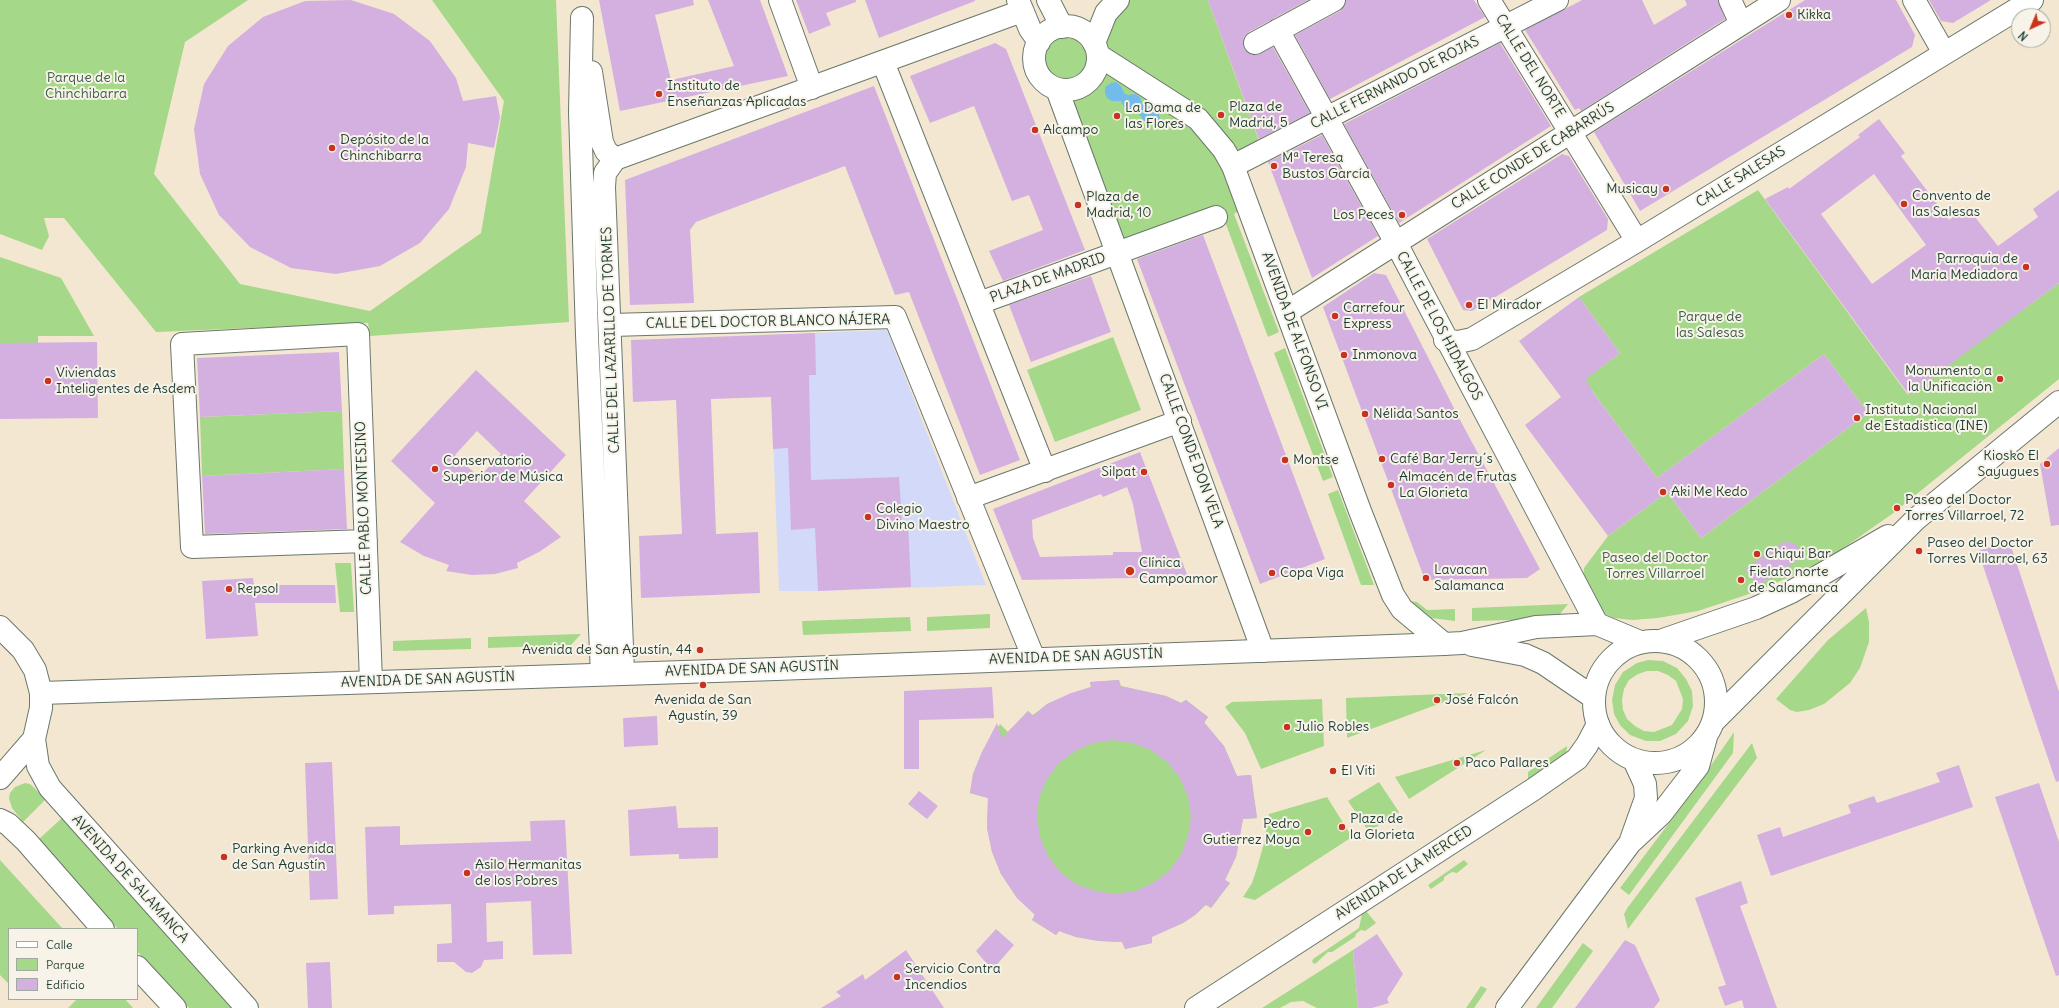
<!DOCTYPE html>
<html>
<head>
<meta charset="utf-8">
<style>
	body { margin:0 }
	#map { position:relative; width:2059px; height:1008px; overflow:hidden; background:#f4e7d1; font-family:Delius,sans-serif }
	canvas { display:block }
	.legend { position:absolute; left:8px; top:928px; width:130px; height:72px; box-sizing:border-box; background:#f7f3e8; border:1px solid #a1aaa0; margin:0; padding:5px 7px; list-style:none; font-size:12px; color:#1f3d34 }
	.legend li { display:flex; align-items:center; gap:8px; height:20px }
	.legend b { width:20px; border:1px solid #a1aaa0 }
	.north { position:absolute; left:2011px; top:8px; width:40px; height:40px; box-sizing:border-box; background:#f7f3e8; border:1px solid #a1aaa0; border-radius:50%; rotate:224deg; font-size:11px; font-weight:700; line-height:16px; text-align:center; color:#1f3d34 }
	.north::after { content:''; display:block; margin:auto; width:14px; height:18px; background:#c8321e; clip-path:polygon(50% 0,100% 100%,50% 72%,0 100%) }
</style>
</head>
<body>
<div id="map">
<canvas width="2059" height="1008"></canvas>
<ul class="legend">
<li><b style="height:5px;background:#fff"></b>Calle</li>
<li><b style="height:11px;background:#a5d888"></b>Parque</li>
<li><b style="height:11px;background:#d4b0e1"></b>Edificio</li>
</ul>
<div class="north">N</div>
</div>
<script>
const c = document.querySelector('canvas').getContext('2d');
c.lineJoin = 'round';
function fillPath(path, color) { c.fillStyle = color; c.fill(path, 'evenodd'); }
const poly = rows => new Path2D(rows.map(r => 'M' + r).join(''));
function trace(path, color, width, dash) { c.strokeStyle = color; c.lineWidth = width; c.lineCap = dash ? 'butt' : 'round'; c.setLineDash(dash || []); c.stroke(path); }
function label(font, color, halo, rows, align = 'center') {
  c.font = font + ' Delius,sans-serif'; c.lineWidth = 4; c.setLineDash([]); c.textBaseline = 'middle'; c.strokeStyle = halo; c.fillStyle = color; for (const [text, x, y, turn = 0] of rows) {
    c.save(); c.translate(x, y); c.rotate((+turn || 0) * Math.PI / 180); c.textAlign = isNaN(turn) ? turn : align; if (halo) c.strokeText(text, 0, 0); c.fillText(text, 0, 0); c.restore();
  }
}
fillPath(poly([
	[887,330,986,585,818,591,779,591,769,335]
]), '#d3d9f9');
fillPath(poly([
	[0,0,248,0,185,42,154,174,240,284,370,311,481,233,504,101,432,0,556,0,569,322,370,336,368,323,156,332,64,218,44,218,49,236,42,250,0,234],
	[1118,0,1208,0,1259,141,1233,166,1248,205,1234,214,1279,332,1268,337,1224,219,1202,232,1137,258,1117,253,1067,91,1078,89,1087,83,1093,76],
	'1045 59a21 21 0 1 1 42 0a21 21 0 1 1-42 0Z',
	[1758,190,1908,395,2059,283,2059,379,1892,514,1842,549,1799,573,1755,592,1698,611,1658,618,1632,620,1614,618,1601,612,1583,579,1584,568,1608,536,1667,492,1701,538,1868,413,1824,354,1657,478,1584,380,1620,353,1579,297],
	[0,257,61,278,94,336,38,336,38,343,0,343],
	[1113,337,1141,410,1055,442,1027,370],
	[1285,348,1333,477,1323,481,1274,353],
	[342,411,344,469,202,476,200,417],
	[1338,490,1374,585,1361,585,1328,494],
	[335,563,351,563,354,612,340,612],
	[1410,601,1417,602,1427,610,1455,609,1455,621,1431,618],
	[1568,604,1560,614,1549,619,1472,621,1472,608],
	[1866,608,1869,622,1869,642,1860,668,1850,683,1824,704,1809,710,1797,712,1790,710,1776,699,1828,640],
	[990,614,990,628,927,631,927,617],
	[910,617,911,631,803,635,802,621],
	[581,634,571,645,488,648,488,637],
	[471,638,471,649,393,651,393,641],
	[1648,660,1663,661,1677,668,1686,679,1692,691,1693,706,1688,721,1676,734,1660,741,1646,741,1630,735,1620,725,1614,714,1612,700,1615,685,1623,672,1637,663],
	[1647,671,1658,671,1668,675,1676,681,1683,699,1682,709,1672,725,1654,732,1644,731,1635,726,1627,719,1623,710,1622,700,1624,689,1629,680,1638,674],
	[1119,680,1121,686,1166,696,1181,703,1186,700,1208,717,1204,723,1224,746,1237,776,1251,775,1257,818,1243,819,1236,857,1225,880,1230,883,1211,908,1206,905,1195,915,1183,923,1152,936,1152,943,1125,949,1122,942,1099,941,1076,937,1059,931,1056,935,1032,920,1035,914,1017,898,1001,874,992,852,987,828,988,798,970,793,973,774,982,752,1000,724,1008,732,1028,711,1033,715,1047,704,1091,687,1090,682],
	[1468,693,1347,738,1346,698],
	[1322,699,1324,746,1261,769,1245,733,1225,707,1232,702],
	[1734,732,1733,753,1629,895,1620,888,1694,790],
	[1752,743,1757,758,1628,929,1624,914,1628,907],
	[1567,746,1566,757,1528,783,1528,772],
	[1486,750,1409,799,1395,777],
	[1379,782,1399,812,1369,832,1348,801],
	[25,783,30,784,46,799,23,822,12,808,9,798,10,793,15,787],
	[1327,797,1352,837,1255,900,1243,897,1252,883,1257,868,1264,843,1269,814],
	[62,818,154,921,233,1008,189,1008,137,951,137,929,118,929,39,839],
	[0,860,63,929,9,929,9,984,0,975],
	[1464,860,1468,864,1457,873,1452,872,1444,877,1444,880,1431,889,1428,885],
	[1366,911,1376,923,1365,931,1361,930,1356,934,1355,937,1332,952,1328,952,1315,964,1312,962,1313,959,1359,928,1362,914],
	[1583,943,1593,951,1552,1008,1536,1008],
	[1353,950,1358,1008,1317,1008,1303,1001,1291,1002,1280,1008,1262,1008],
	[1481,986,1487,989,1474,1008,1466,1008],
	[77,999,125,999,133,1008,68,1008]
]), '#a5d888');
fillPath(poly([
	[1116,82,1121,86,1124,93,1128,95,1135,94,1140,97,1142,103,1146,106,1156,107,1160,118,1156,123,1146,123,1138,113,1126,111,1121,101,1112,101,1107,98,1105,93,1105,87,1111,83]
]), '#73bbeb');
fillPath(poly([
	[351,0,394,14,430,41,456,78,463,101,496,96,500,117,494,148,468,143,466,167,449,209,420,243,380,266,336,274,291,268,250,247,219,215,200,174,194,129,204,84,228,46,263,17,305,1],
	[599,0,693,0,694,5,655,15,671,80,734,66,708,0,760,0,788,76,620,111],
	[796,0,856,0,856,2,826,13,831,25,809,34],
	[865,0,975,0,975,1,879,38],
	[1208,0,1308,0,1249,32,1244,37,1243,43,1244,49,1248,53,1254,55,1273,47,1310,113,1259,139,1258,137],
	[1346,0,1474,0,1485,17,1330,99,1295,35,1340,11,1345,6],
	[1582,0,1642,0,1654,25,1687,5,1685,0,1718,0,1725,19,1581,111,1579,108,1575,110,1525,30],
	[1805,0,1896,0,1915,35,1912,47,1640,211,1594,132],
	[1929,0,1991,0,1953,23,1941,21],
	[995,43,1006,49,1085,250,1003,281,989,251,1043,230,1029,195,1012,201,974,106,930,123,910,76],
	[1500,43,1551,126,1399,223,1344,124],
	[874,86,1020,460,980,475,909,292,895,295,845,166,696,222,690,230,694,303,630,305,625,180],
	[1879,119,1905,153,1901,156,1949,220,1967,207,1998,246,2038,217,2033,209,2059,190,2059,283,1909,395,1765,199,1788,187,1789,189,1860,137,1858,135],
	[1874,174,1926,245,1872,284,1821,214],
	[1322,135,1378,236,1312,278,1268,162],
	[1562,154,1569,156,1608,219,1607,230,1472,311,1463,310,1427,239],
	[1203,235,1325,559,1260,584,1137,259],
	[1374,273,1386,275,1459,418,1540,569,1527,578,1425,580,1323,307],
	[1091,276,1111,332,1031,362,1009,305],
	[1579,297,1620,353,1586,379,1592,391,1657,478,1824,354,1868,413,1701,538,1667,492,1608,536,1525,425,1561,397,1519,341],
	[815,333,816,375,809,375,811,480,899,477,902,522,908,523,911,587,818,591,815,528,791,530,788,448,773,449,771,397,711,399,716,534,758,532,760,593,641,598,639,536,682,534,676,400,633,402,631,340],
	[97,342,98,418,0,419,0,343],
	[339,352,342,411,200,417,197,358],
	[476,370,566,455,524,501,561,537,539,552,517,563,518,568,495,574,472,575,446,571,449,565,424,556,400,542,435,503,391,461],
	[477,431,501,454,479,477,455,455],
	[2059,448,2059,525,2051,526,2040,464],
	[1140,452,1188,577,1022,580,993,509],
	[1127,487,1133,504,1142,552,1113,552,1113,555,1040,557,1033,538,1032,520,1101,494,1103,497],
	[344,469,347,529,205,534,202,476],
	[2009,540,2059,692,2059,781,2056,782,1978,551],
	[1785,541,1795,544,1800,549,1798,560,1757,586,1745,569],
	[253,578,254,585,335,585,336,603,255,603,258,636,206,639,202,581],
	[1119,680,1120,686,1166,696,1181,703,1186,700,1208,717,1204,722,1224,746,1237,776,1251,775,1257,818,1243,819,1236,857,1225,880,1230,883,1211,908,1206,904,1195,915,1183,923,1152,937,1152,943,1125,949,1122,942,1099,941,1076,937,1059,931,1056,935,1032,920,1035,915,1017,898,1001,874,992,852,987,828,988,798,970,793,973,774,982,752,997,723,1002,738,1028,711,1033,716,1047,704,1071,693,1091,687,1090,682],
	[1113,740,1133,743,1151,750,1167,762,1180,778,1188,797,1191,816,1188,836,1181,855,1169,871,1153,883,1135,891,1115,894,1095,891,1076,884,1060,872,1048,856,1040,837,1037,817,1039,798,1047,779,1059,763,1075,751,1093,743],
	[992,687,994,718,919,720,919,769,904,769,904,691],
	[657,716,658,745,624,747,623,718],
	[332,762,338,899,310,900,305,763],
	[1959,765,1973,807,1771,876,1757,835,1780,827,1783,837,1851,813,1848,805,1874,796,1877,803,1940,782,1936,773],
	[2039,783,2059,842,2059,975,2056,976,1995,797],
	[919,791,938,806,927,819,908,804],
	[676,806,678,828,718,827,718,858,679,859,679,854,630,856,628,810],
	[565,820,572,954,533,955,531,901,486,903,487,942,503,941,503,959,484,960,481,967,472,973,466,972,454,962,437,962,437,944,452,943,451,904,394,906,394,914,368,915,365,827,400,826,400,845,531,841,530,821],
	[1741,881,1748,903,1740,906,1777,1008,1744,1008,1742,1000,1725,1006,1718,987,1726,985,1695,898],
	[996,929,1014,945,992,970,976,951],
	[1377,934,1403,974,1387,999,1389,1003,1372,1008,1358,1008,1353,950],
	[1625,940,1635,945,1660,1000,1654,1008,1575,1008],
	[906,950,944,1008,821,1008,841,996,836,992,863,974,865,980],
	[330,962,332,1008,308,1008,306,963]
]), '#d4b0e1');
const street = poly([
	[780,0,812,88],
	[1489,0,1637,241],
	[1730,0,1741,24],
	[1914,0,1944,53],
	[582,18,580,112,587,335,602,674],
	[1278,30,1396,243,1597,624],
	[1094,43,1106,13,1118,0],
	[1255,43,1334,0],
	[883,62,1045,471],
	[591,72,602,142,606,151,615,159],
	[615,159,605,173,604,187,623,673],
	[615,159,1022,11],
	[1233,166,1557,0],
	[979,303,1216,217],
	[1287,312,1779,0],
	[611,325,895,317,1034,659],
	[1445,340,1458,342,1472,339,1637,241,2032,0],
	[968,498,1180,421],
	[366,541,192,547,182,344,358,334,371,682],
	[1196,1008,1534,789,1577,759,1587,745,1598,724]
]);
const secondary = poly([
	[1018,0,1030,29,1039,42],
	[1048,0,1062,27],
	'1034 58a32 32 0 1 1 64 0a32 32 0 1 1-64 0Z',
	[1098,55,1198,119,1224,150,1233,166,1360,511,1393,595,1402,609,1444,644],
	[1057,89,1263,651]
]);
const primary = poly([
	[0,627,23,650,35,670,41,693,41,708,34,739,0,778],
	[34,739,38,766,50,788,247,1008],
	[0,820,8,824,26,841,103,929],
	[137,967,175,1008]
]);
const highway = poly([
	[1663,640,1756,608,1791,592,1888,536],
	'1594 702a61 61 0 1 1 122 0a61 61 0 1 1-122 0Z',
	[1472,645,1525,655,1543,663,1593,697],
	[41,693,776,669,1444,644,1462,643,1536,627,1597,624,1640,642],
	[1714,721,1916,519,2059,402],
	[1631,840,1646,798,1645,784,1634,760],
	[1507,1008,1630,843,1661,814,1698,766,1706,737]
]);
trace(street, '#6a786b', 24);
trace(secondary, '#6a786b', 24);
trace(primary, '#6a786b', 24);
trace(highway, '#6a786b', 24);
trace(street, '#fff', 22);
trace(secondary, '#fff', 22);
trace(primary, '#fff', 22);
trace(highway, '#fff', 22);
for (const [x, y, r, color] of [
	[1789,15,4,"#c8321e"],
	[659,94,4,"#c8321e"],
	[1221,115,4,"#c8321e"],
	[1117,116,4,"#c8321e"],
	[1035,130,4,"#c8321e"],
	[332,148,4,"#c8321e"],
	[1274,166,4,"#c8321e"],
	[1666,189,4,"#c8321e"],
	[1904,204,4,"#c8321e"],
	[1078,205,4,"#c8321e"],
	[1402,215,4,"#c8321e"],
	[2026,267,4,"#c8321e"],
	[1469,305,4,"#c8321e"],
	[1335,316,4,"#c8321e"],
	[1344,355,4,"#c8321e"],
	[2000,379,4,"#c8321e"],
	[48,381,4,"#c8321e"],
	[1365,414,4,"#c8321e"],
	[1857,418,4,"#c8321e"],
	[1382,459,4,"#c8321e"],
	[1285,460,4,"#c8321e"],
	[2047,464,4,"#c8321e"],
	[435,469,4,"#c8321e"],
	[1144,472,4,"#c8321e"],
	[1391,485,4,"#c8321e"],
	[1663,492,4,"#c8321e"],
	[1897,508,4,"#c8321e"],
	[868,517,4,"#c8321e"],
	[1919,551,4,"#c8321e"],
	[1757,554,4,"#c8321e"],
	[1130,571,5,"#c8321e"],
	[1272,573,4,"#c8321e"],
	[1426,578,4,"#c8321e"],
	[1741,580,4,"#c8321e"],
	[229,589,4,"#c8321e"],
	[700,650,4,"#c8321e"],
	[703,685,4,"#c8321e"],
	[1437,700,4,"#c8321e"],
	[1287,727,4,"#c8321e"],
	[1457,763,4,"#c8321e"],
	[1333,771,4,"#c8321e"],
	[1342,827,4,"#c8321e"],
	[1308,832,4,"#c8321e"],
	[224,857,4,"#c8321e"],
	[467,873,4,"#c8321e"],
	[897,977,4,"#c8321e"]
]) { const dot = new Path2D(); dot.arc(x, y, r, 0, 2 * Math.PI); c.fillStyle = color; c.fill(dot); trace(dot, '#f7f3e8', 1.5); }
label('14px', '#1f3d34', '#f7f3e8', [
	["Kikka",1797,15],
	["Instituto de",667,86],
	["Enseñanzas Aplicadas",667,102],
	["Plaza de",1229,107],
	["Madrid, 5",1229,123],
	["La Dama de",1125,108],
	["las Flores",1125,124],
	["Alcampo",1043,130],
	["Depósito de la",340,140],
	["Chinchibarra",340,156],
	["Mª Teresa",1282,158],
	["Bustos García",1282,174],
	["Musicay",1658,189,"right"],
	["Convento de",1912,196],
	["las Salesas",1912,212],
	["Plaza de",1086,197],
	["Madrid, 10",1086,213],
	["Los Peces",1394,215,"right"],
	["Parroquia de",2018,259,"right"],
	["María Mediadora",2018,275,"right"],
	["El Mirador",1477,305],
	["Carrefour",1343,308],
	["Express",1343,324],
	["Inmonova",1352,355],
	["Monumento a",1992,371,"right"],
	["la Unificación",1992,387,"right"],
	["Viviendas",56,373],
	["Inteligentes de Asdem",56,389],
	["Instituto Nacional",1865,410],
	["de Estadística (INE)",1865,426],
	["Nélida Santos",1373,414],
	["Kiosko El",2039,456,"right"],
	["Sayugues",2039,472,"right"],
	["Café Bar Jerry´s",1390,459],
	["Montse",1293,460],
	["Conservatorio",443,461],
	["Superior de Música",443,477],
	["Silpat",1136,472,"right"],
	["Almacén de Frutas",1399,477],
	["La Glorieta",1399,493],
	["Aki Me Kedo",1671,492],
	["Paseo del Doctor",1905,500],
	["Torres Villarroel, 72",1905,516],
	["Colegio",876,509],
	["Divino Maestro",876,525],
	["Paseo del Doctor",1927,543],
	["Torres Villarroel, 63",1927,559],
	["Chiqui Bar",1765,554],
	["Clínica",1139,563],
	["Campoamor",1139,579],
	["Lavacan",1434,570],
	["Salamanca",1434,586],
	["Fielato norte",1749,572],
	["de Salamanca",1749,588],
	["Copa Viga",1280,573],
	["Repsol",237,589],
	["Avenida de San Agustín, 44",692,650,"right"],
	["Avenida de San",703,700,"center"],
	["Agustín, 39",703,716,"center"],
	["José Falcón",1445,700],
	["Julio Robles",1295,727],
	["Paco Pallares",1465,763],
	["El Viti",1341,771],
	["Plaza de",1350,819],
	["la Glorieta",1350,835],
	["Pedro",1300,824,"right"],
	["Gutierrez Moya",1300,840,"right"],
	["Parking Avenida",232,849],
	["de San Agustín",232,865],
	["Asilo Hermanitas",475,865],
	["de los Pobres",475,881],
	["Servicio Contra",905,969],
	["Incendios",905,985]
], 'left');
label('14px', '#1f3d34', '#f7f3e8', [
	["CALLE DEL NORTE",1530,66,58],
	["CALLE FERNANDO DE ROJAS",1395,83,-27],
	["CALLE CONDE DE CABARRÚS",1533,156,-32],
	["CALLE SALESAS",1741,177,-32],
	["PLAZA DE MADRID",1048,278,-20],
	["CALLE DEL DOCTOR BLANCO NÁJERA",768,322,-1],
	["CALLE DE LOS HIDALGOS",1439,326,62],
	["AVENIDA DE ALFONSO VI",1294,331,70],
	["CALLE DEL LAZARILLO DE TORMES",611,340,-92],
	["CALLE CONDE DON VELA",1191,451,70],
	["CALLE PABLO MONTESINO",364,508,-92],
	["AVENIDA DE SAN AGUSTÍN",1076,657,-2],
	["AVENIDA DE SAN AGUSTÍN",752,669,-2],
	["AVENIDA DE SAN AGUSTÍN",428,680,-2],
	["AVENIDA DE LA MERCED",1404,873,-33],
	["AVENIDA DE SALAMANCA",130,879,48]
]);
label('14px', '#3a5c45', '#f7f3e8', [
	["Parque de la",86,78],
	["Chinchibarra",86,94],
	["Parque de",1710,317],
	["las Salesas",1710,333],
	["Paseo del Doctor",1655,558],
	["Torres Villarroel",1655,574]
]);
</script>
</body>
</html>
